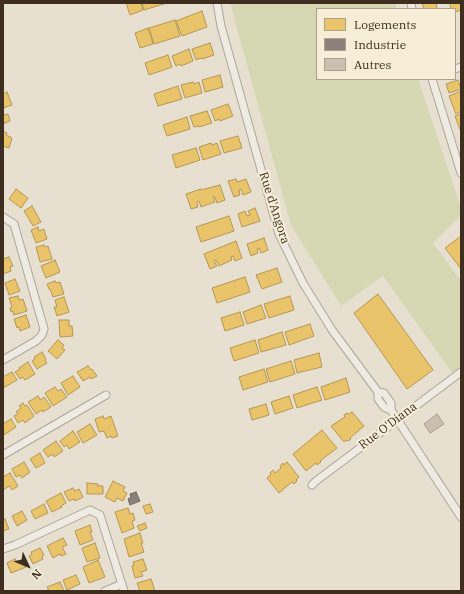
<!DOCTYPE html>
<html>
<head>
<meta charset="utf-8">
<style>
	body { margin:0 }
	#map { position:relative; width:464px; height:594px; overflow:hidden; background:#e7e0d1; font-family:"IBM Plex Serif",serif }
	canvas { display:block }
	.frame { position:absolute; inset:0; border:4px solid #3d2e20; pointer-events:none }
	.legend { position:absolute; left:316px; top:8px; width:140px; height:72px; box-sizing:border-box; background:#f7eed8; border:1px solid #ada18e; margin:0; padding:5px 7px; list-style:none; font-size:12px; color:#3d2e20 }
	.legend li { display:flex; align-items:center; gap:8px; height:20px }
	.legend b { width:20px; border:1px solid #ada18e }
	.north { position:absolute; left:8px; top:546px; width:40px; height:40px; -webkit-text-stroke:3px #f7eed8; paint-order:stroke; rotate:134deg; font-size:11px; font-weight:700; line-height:16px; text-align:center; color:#3d2e20 }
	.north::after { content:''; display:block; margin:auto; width:14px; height:18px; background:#3d2e20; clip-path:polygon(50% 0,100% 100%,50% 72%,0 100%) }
</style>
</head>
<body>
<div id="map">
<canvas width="464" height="594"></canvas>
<div class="frame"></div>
<ul class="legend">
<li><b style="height:11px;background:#e9c46a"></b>Logements</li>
<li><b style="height:11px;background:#8a817c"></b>Industrie</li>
<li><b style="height:11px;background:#cbbfb2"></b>Autres</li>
</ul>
<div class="north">N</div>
</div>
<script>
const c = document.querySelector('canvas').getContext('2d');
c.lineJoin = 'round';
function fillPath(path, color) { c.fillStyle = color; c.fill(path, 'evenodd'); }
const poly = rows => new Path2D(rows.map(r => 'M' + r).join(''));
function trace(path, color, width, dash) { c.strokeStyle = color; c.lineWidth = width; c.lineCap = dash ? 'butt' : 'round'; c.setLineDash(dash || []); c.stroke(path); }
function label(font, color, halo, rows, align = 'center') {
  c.font = font + ' "IBM Plex Serif",serif'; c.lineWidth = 4; c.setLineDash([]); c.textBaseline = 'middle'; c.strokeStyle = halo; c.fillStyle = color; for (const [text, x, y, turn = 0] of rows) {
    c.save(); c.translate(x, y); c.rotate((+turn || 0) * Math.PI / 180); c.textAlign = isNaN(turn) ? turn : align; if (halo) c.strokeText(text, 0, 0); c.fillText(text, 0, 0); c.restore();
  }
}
fillPath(poly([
	[230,3,396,3,397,9,317,9,317,79,418,79,461,208,461,215,433,243,461,281,461,367,453,374,383,276,341,306,291,225]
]), '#d6d7b3');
const homes = poly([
	[126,3,141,3,143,10,130,15,126,3],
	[142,3,167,3,144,10,142,3],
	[422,3,436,3,437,8,433,9,424,9,422,3],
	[450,3,460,3,461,10,455,12,455,9,451,9,450,3],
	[202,11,207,27,182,36,176,21,202,11],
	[175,20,180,36,154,44,149,28,175,20],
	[148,28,153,44,140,48,135,33,148,28],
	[210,43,214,55,202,59,201,58,196,60,192,49,210,43],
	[189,49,193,61,181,66,180,64,176,66,172,56,189,49],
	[168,55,172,67,149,75,145,63,168,55],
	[220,75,223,87,205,92,202,80,220,75],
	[458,80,461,89,449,93,446,84,458,80],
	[193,82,194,84,199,82,202,93,185,98,181,85,193,82],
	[178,86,182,99,158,106,154,94,178,86],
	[461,91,461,111,456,114,449,96,461,91],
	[7,92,12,105,3,108,3,94,7,92],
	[228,104,233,116,220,121,219,119,215,121,211,110,228,104],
	[3,111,4,115,8,114,10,121,3,124,3,111],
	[207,111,212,123,199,127,199,126,194,127,190,116,207,111],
	[461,114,461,132,455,116,461,114],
	[187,117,190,129,167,136,163,125,187,117],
	[3,131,7,133,6,135,12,138,9,148,3,146,3,131],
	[238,136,242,148,224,153,220,141,238,136],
	[211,143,212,145,217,143,221,154,203,160,199,147,211,143],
	[196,148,200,160,176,168,172,155,196,148],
	[236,179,237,182,246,179,251,192,243,195,241,189,239,190,240,195,234,197,228,181,236,179],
	[220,185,225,200,217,203,215,197,213,197,215,202,201,207,199,201,197,202,198,207,191,209,186,194,201,189,201,190,220,185],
	[16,189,28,198,21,208,9,199,16,189],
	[32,206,41,222,33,226,24,211,32,206],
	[255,208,260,221,242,227,238,214,245,211,247,216,250,215,248,211,255,208],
	[229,216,234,231,201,242,196,227,229,216],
	[38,227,39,231,44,229,47,239,36,243,31,230,38,227],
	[461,236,461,269,445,248,461,236],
	[264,238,268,250,261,253,259,248,257,249,258,253,251,256,247,244,264,238],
	[236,241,242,258,235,261,233,256,231,257,232,260,219,266,216,260,214,261,217,266,210,269,204,254,236,241],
	[44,245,45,247,48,246,52,259,40,262,36,247,44,245],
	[9,257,13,266,10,267,11,271,3,274,3,259,9,257],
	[55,260,60,272,46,278,41,266,55,260],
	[277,268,282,282,262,289,256,275,277,268],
	[245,277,250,292,217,303,212,288,245,277],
	[15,279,20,291,9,295,5,283,15,279],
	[55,281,56,283,60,282,64,294,53,297,50,289,49,289,47,284,55,281],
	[378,294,433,370,407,389,354,313,378,294],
	[18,296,19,300,23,299,27,311,14,315,13,311,11,312,10,308,12,307,9,298,18,296],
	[290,296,294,310,269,318,264,304,290,296],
	[64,297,69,312,57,316,54,307,57,307,55,300,64,297],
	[261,305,266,318,247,324,243,312,261,305],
	[240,312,244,325,225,331,221,318,240,312],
	[26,315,30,327,20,331,19,327,17,328,14,319,26,315],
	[59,320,69,320,69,326,72,326,73,336,60,337,59,320],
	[310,324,314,336,289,345,285,332,310,324],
	[282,332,286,345,261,352,258,340,282,332],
	[58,340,64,345,62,348,65,350,57,359,48,351,58,340],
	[255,340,259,353,234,361,230,348,255,340],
	[42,352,46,359,45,360,47,363,37,369,32,361,35,359,34,357,42,352],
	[319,353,322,367,297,373,294,360,319,353],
	[291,361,295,374,270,382,266,369,291,361],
	[28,362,35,374,25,380,23,377,20,379,15,372,20,369,19,368,28,362],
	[88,366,91,370,92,369,97,376,91,379,90,377,83,381,77,372,88,366],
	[264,369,268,382,243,390,239,377,264,369],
	[12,372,17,380,3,388,3,377,12,372],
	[73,376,80,387,68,395,61,383,73,376],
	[346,378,350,392,325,400,321,387,346,378],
	[55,387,58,391,61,389,67,397,53,406,45,393,55,387],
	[317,387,322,400,297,408,293,395,317,387],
	[38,396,40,400,44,397,51,407,43,412,42,410,36,414,28,402,38,396],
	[289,396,293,408,275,414,271,402,289,396],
	[23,403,25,406,27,405,34,416,25,423,23,420,18,423,14,416,18,414,16,412,21,408,19,406,23,403],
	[266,404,269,415,252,420,249,409,266,404],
	[352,412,364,426,350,438,351,439,348,441,346,440,344,442,331,426,345,417,344,415,347,413,349,414,352,412],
	[103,416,104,419,111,416,118,436,112,438,111,436,107,438,104,431,99,432,95,419,103,416],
	[11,419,16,427,4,435,3,424,11,419],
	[90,424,97,435,83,443,77,432,90,424],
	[322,430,337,448,320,461,321,462,317,465,316,463,306,471,293,454,322,430],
	[73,431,80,442,69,449,67,445,64,447,60,441,73,431],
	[56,441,63,451,54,457,53,454,48,457,43,450,56,441],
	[40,453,45,463,36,468,30,459,40,453],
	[24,462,30,472,22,478,20,475,16,477,12,469,24,462],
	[287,462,299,477,296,480,297,481,294,484,292,482,279,493,267,478,271,474,270,473,273,470,275,473,281,468,280,466,283,463,284,465,287,462],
	[10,473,18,486,12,490,9,486,3,490,3,477,10,473],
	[113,481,125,487,123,491,127,493,123,501,117,498,115,502,105,497,113,481],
	[87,483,98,484,98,486,103,486,103,494,87,494,87,483],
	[73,488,75,491,79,489,83,497,75,501,74,499,69,501,64,492,73,488],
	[61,493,66,503,61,506,62,507,52,512,46,501,61,493],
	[44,504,48,513,35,519,31,511,44,504],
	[150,504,153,512,146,514,143,506,150,504],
	[128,508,130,514,133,513,135,520,132,521,134,528,122,533,115,512,128,508],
	[22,511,27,520,17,526,12,516,22,511],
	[5,519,9,529,3,531,3,520,5,519],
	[145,523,147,528,140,531,137,526,145,523],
	[90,525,92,532,90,532,93,540,80,545,75,531,90,525],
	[140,533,143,543,141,543,144,552,129,557,124,539,140,533],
	[63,538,67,545,62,547,66,554,61,556,60,554,53,558,47,546,63,538],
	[95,543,100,558,87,562,82,548,95,543],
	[40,548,44,555,42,556,43,559,33,564,29,556,32,554,31,552,40,548],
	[15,559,17,562,23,559,26,567,11,573,7,563,15,559],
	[143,559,147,570,141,572,143,576,135,578,132,566,134,566,133,562,143,559],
	[98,560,105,577,89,583,83,567,98,560],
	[76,575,80,584,67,590,63,580,76,575],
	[151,579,155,591,140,591,137,583,151,579],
	[60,582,64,591,49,591,47,587,60,582]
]);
fillPath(homes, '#e9c46a');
trace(homes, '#b59754', 1);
const industry = poly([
	[136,492,140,501,130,505,128,499,131,497,130,494,136,492]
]);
fillPath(industry, '#8a817c');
trace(industry, '#736860', 1);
const building = poly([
	[437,414,444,424,430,433,424,424,437,414]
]);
fillPath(building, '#cbbfb2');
trace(building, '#a89c90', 1);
const minor = poly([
	[217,3,221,26,279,234,303,283,332,330,378,392,378,399,384,407,391,410,461,517],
	[411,3,412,9],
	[455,69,461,67],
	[432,79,461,173],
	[3,217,14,224,44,329,42,335,36,341,3,360],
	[378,392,384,393,391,403,391,410],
	[3,455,106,395],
	[312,485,316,481,461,372],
	[3,549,15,545,90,510,100,515,124,591],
	[105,591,122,584]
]);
trace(minor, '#ada599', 9);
trace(minor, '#efebe3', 7);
label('12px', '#3d2e20', '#f7eed8', [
	["Rue d'Angora",274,208,72],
	["Rue O'Diana",388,426,-37]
]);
</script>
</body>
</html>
